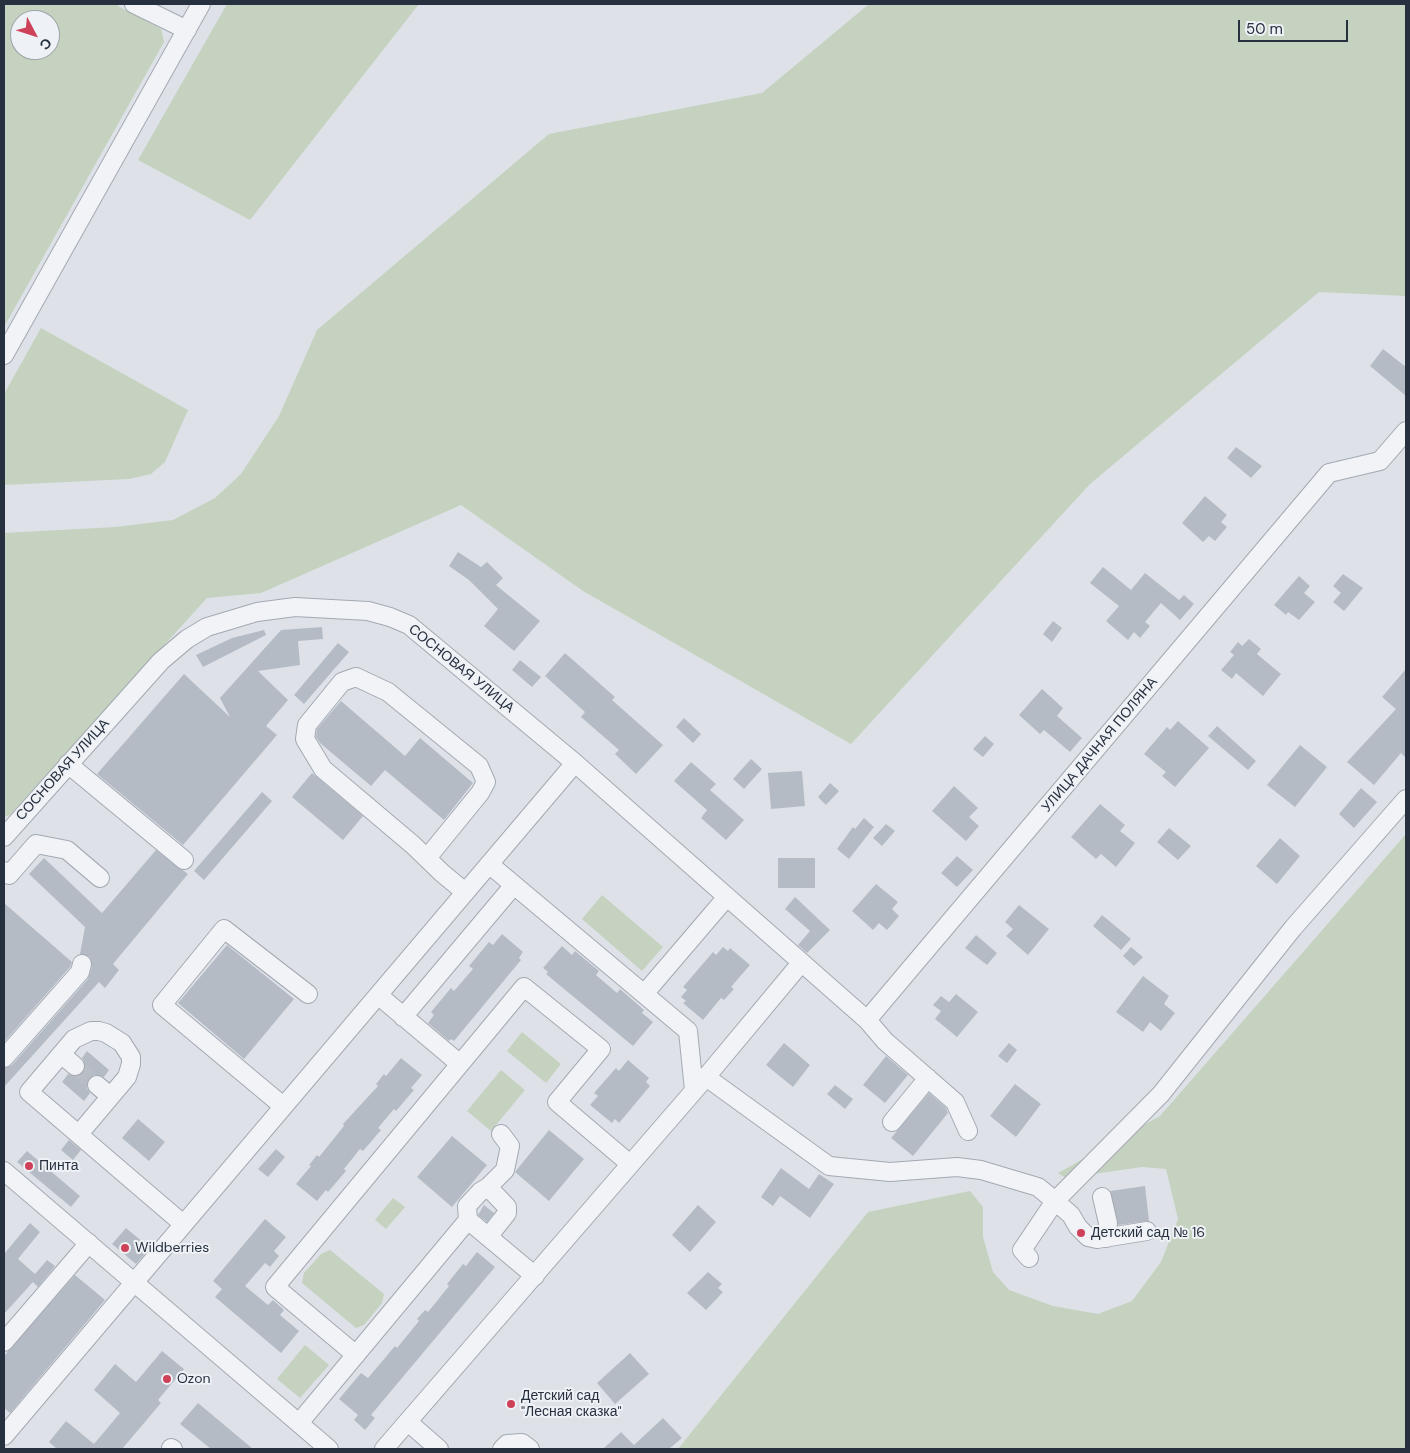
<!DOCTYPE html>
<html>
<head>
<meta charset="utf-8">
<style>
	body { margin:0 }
	#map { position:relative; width:1410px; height:1453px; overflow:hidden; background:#dee2e8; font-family:"DM Sans",sans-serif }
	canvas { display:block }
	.frame { position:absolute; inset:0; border:5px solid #27303f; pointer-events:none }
	.north { position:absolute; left:10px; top:10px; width:50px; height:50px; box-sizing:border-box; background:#eef1f5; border:1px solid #9ea4ac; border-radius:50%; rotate:130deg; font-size:14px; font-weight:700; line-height:20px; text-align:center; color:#27303f }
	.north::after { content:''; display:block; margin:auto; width:18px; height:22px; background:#ce4259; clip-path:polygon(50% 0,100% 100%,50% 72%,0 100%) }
	.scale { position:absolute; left:1238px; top:20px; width:110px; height:22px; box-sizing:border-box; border:2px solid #27303f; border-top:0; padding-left:6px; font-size:15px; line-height:18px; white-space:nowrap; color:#27303f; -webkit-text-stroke:4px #eef1f5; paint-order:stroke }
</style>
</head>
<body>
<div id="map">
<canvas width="1410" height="1453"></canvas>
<div class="frame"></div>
<div class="north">С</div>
<div class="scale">50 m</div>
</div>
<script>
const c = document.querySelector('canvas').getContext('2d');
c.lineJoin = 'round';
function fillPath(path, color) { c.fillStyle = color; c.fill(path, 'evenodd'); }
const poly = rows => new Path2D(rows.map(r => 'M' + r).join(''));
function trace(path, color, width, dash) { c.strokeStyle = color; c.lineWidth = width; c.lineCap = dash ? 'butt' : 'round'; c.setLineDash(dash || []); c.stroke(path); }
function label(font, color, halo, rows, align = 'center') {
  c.font = font + ' "DM Sans",sans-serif'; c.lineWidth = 4; c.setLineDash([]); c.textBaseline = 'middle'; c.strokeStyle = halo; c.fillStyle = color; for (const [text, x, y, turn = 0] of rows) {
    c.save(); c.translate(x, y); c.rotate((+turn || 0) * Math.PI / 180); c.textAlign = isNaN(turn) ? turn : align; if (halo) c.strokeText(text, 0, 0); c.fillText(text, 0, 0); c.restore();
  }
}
fillPath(poly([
	[4,4,118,4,118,6,161,29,164,42,4,327],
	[20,20,50,20,50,50,20,50],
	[227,4,419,4,250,220,138,160],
	[869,4,1406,4,1406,296,1319,292,1090,484,851,744,583,591,461,505,261,593,207,598,10,815,4,817,4,533,115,527,173,520,215,498,241,474,279,416,317,330,549,134,762,93],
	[41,328,188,410,165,462,151,474,129,479,4,485,4,394],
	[1406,834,1406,1449,678,1449,868,1212,970,1191,983,1207,983,1237,993,1272,1009,1290,1053,1306,1098,1314,1132,1301,1161,1262,1178,1219,1166,1169,1142,1167,1066,1178,1058,1173,1160,1116],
	[602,895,663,947,642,971,582,919],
	[522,1032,561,1064,546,1083,507,1051],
	[501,1070,525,1090,491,1131,467,1111],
	[393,1198,405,1207,386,1229,375,1220],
	[330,1250,384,1294,382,1303,364,1325,356,1328,302,1283,304,1273,321,1254],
	[305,1345,329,1365,300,1398,277,1379]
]), '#c4d2bf');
fillPath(poly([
	[1383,349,1406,367,1406,396,1370,366],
	[1236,447,1262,466,1251,478,1227,458],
	[1205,496,1227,515,1221,522,1227,527,1215,541,1209,536,1203,542,1182,523],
	[458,552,481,567,487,562,503,578,496,585,540,621,514,651,484,626,498,609,469,580,449,566],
	[1103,567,1131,590,1145,573,1179,600,1184,595,1194,604,1180,620,1161,603,1145,622,1150,626,1140,638,1134,632,1128,640,1106,621,1119,606,1090,583],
	[1343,574,1363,588,1344,611,1333,602,1341,593,1333,586],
	[1299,576,1310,586,1304,593,1315,602,1299,620,1288,612,1286,615,1274,605],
	[1053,621,1062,628,1052,642,1043,634],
	[322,627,323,639,298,641,300,665,258,671,288,700,266,726,277,735,183,845,97,774,184,674,230,717,220,698,281,630],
	[264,630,266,635,203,667,196,655,232,638],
	[1249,639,1261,649,1257,654,1281,674,1263,696,1236,673,1232,679,1221,670,1234,655,1230,652,1238,642,1242,646],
	[338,643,349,652,304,704,294,695],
	[565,653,615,697,612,700,663,745,636,774,615,754,619,750,581,717,585,712,545,676],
	[520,660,541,677,532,687,512,670],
	[1406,669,1406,758,1401,753,1374,785,1347,762,1396,709,1382,697],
	[1042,689,1063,708,1057,716,1082,738,1070,752,1044,730,1040,734,1019,715],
	[341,701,405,756,420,738,473,783,444,820,385,770,371,786,320,743,316,737,317,729],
	[684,718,701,734,693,743,676,727],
	[1178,721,1209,748,1175,787,1162,776,1166,772,1144,754,1167,727,1170,730],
	[1217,726,1256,761,1248,770,1208,736],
	[985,736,994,744,983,757,973,749],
	[1300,745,1327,767,1295,807,1267,785],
	[751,759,762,769,744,789,733,779],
	[691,762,716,784,710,790,744,820,726,840,701,818,707,810,674,781],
	[802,771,805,806,771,809,768,773],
	[312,773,363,816,343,840,292,797],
	[830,783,839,791,826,805,818,797],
	[954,786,978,808,969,817,979,826,966,841,932,811],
	[1361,788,1377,802,1354,828,1339,814],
	[262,792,272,801,204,880,194,871],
	[1100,804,1125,825,1120,831,1135,843,1116,867,1101,854,1096,859,1071,837],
	[864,818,874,827,849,859,837,849,853,827,855,829],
	[886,824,895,831,882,846,873,838],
	[1169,828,1191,846,1178,860,1157,842],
	[1280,838,1300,856,1277,884,1256,866],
	[156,850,188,874,113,964,119,970,105,988,99,982,4,1087,4,1068,12,1065,88,979,92,967,90,957,80,954,85,927,29,874,44,858,102,913],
	[957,856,973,870,957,887,941,873],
	[778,858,815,858,815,888,778,888],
	[876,884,898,902,892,909,899,916,887,930,879,923,873,930,852,911],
	[795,897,830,930,807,953,798,945,810,931,785,909],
	[4,903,72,962,70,967,4,1042],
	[1019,905,1049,929,1028,955,1006,936,1013,929,1005,922],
	[1102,915,1131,939,1121,950,1093,926],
	[502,934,523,952,519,958,521,960,454,1041,451,1039,449,1041,428,1023,434,1015,431,1012,451,988,454,991,473,969,469,966,489,942,493,945],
	[976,935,997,953,987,965,965,948],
	[227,945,294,999,244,1059,178,1003],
	[562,946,572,955,575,951,599,971,596,975,617,993,620,989,644,1010,642,1013,653,1022,633,1046,546,974,548,972,543,968],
	[723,947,728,951,730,948,750,965,731,987,734,989,724,1000,721,998,703,1020,683,1003,686,1001,681,997,687,990,683,987,713,952,716,955],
	[1131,947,1143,957,1134,966,1123,956],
	[1143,976,1169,996,1164,1004,1175,1013,1161,1031,1150,1022,1143,1032,1116,1012],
	[956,994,978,1012,957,1037,935,1019,941,1011,933,1005,941,996,949,1002],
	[784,1043,810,1065,793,1087,766,1065],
	[1009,1043,1017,1050,1007,1063,998,1056],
	[87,1051,109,1070,104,1077,94,1075,89,1079,87,1088,90,1093,84,1101,62,1082,68,1074,78,1076,83,1072,85,1063,82,1058],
	[886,1056,908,1075,885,1103,863,1085],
	[401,1058,422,1075,411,1088,414,1090,396,1111,394,1109,378,1128,381,1130,363,1151,360,1149,344,1169,346,1171,328,1192,326,1190,317,1201,296,1184,311,1166,309,1165,317,1155,319,1157,344,1126,343,1124,378,1086,376,1084,384,1074,386,1076],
	[628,1060,649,1078,646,1082,650,1086,619,1123,615,1119,612,1123,590,1105,598,1096,594,1093,616,1068,619,1071],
	[1015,1084,1041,1104,1016,1137,990,1116],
	[835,1085,853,1099,845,1109,827,1094],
	[929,1093,946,1108,948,1113,913,1156,891,1138],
	[138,1119,165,1142,149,1161,122,1138],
	[549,1130,584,1159,549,1201,515,1172],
	[452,1136,487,1165,452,1207,417,1177],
	[69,1140,81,1150,73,1160,61,1150],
	[276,1149,285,1157,268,1177,258,1169],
	[27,1151,80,1196,71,1207,17,1162],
	[781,1168,809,1189,819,1174,834,1184,810,1218,780,1196,773,1206,761,1197],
	[1145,1186,1149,1221,1118,1225,1110,1191],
	[484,1205,494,1213,487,1222,478,1215],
	[698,1205,716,1222,690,1252,672,1235],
	[265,1219,286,1237,274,1251,279,1256,270,1267,265,1263,245,1286,268,1305,273,1300,284,1310,280,1315,299,1331,281,1353,215,1297,222,1289,213,1281],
	[30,1223,40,1232,18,1259,35,1274,47,1260,55,1266,38,1287,33,1282,4,1314,4,1254],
	[126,1228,150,1248,136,1264,112,1244],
	[477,1252,495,1267,371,1415,375,1418,365,1430,354,1420,358,1415,339,1399,361,1373,368,1378,395,1346,397,1348,419,1321,417,1319,425,1310,428,1312,449,1286,447,1284,463,1264,466,1266],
	[708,1272,722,1284,718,1288,723,1292,706,1310,687,1293],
	[75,1275,105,1300,10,1413,4,1408,4,1356],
	[162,1351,184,1369,158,1400,161,1403,122,1449,57,1449,49,1442,66,1421,94,1444,120,1413,94,1390,115,1364,136,1382],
	[630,1353,649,1374,615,1404,597,1383],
	[198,1403,253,1449,211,1449,180,1424],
	[663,1418,682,1438,669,1449,603,1449,621,1432,634,1445]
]), '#b5bbc5');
trace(poly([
	[75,1066,97,1085]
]), '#b9bec6', 18, [18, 9]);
const minor = poly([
	[134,4,187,30],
	[4,355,201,4],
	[68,764,184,860],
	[4,837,161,661,187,639,207,627,257,612,295,607,368,611,390,617,409,625,575,763,867,1020,885,1041,955,1102,968,1131],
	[427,858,480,793,486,782,479,766,388,692,356,677,342,682,307,725,305,739,323,769,413,845,442,873,465,892],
	[489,864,644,994,726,898],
	[4,871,9,875,36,844,67,850,100,878],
	[644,994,688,1031,694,1090],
	[378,995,460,1064],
	[403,1017,514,885],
	[867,1020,1329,473,1380,461,1406,431],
	[61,1054,75,1066],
	[4,1058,80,972,82,964],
	[706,1077,829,1166,890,1172,957,1167,981,1170,1038,1187,1055,1201,1161,1094,1293,928,1406,799],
	[97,1085,110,1096],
	[283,1106,162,1005,224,929,308,994],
	[892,1122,928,1078],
	[79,1134,127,1077,131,1064,131,1057,122,1043,106,1033,99,1031,91,1031,74,1039,29,1092,182,1223],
	[4,1171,329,1449],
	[1102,1197,1108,1223,1106,1238],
	[468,1220,467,1206,480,1192,488,1187,505,1170,510,1146,501,1134],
	[488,1237,507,1213,507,1207,488,1187],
	[1029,1258,1022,1250,1055,1201,1071,1215,1078,1227,1088,1237,1097,1239,1147,1231],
	[4,1342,89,1243],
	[356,1355,275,1287,524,987,601,1049,557,1102,630,1164],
	[408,1422,439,1449],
	[299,1423,468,1220,535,1276],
	[4,1436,575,763],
	[171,1448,173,1449],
	[384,1449,706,1077,801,963],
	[502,1449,507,1444,522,1443,530,1449]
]);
trace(minor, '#a3a9b2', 20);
trace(minor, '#f1f3f6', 18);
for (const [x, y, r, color] of [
	[29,1166,5,"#ce4259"],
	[1081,1233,5,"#ce4259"],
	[125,1248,5,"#ce4259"],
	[167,1379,5,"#ce4259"],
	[511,1404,5,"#ce4259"]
]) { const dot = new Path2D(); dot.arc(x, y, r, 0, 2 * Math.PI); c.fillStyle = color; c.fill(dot); trace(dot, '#eef1f5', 2); }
label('14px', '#27303f', '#eef1f5', [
	["СОСНОВАЯ УЛИЦА",461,669,39],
	["УЛИЦА ДАЧНАЯ ПОЛЯНА",1100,745,-50],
	["СОСНОВАЯ УЛИЦА",63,770,-48]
]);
label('14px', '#27303f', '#eef1f5', [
	["Пинта",39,1166],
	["Детский сад № 16",1091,1233],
	["Wildberries",135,1248],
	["Ozon",177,1379],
	["Детский сад",521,1396],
	["\"Лесная сказка\"",521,1412]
], 'left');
</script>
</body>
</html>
